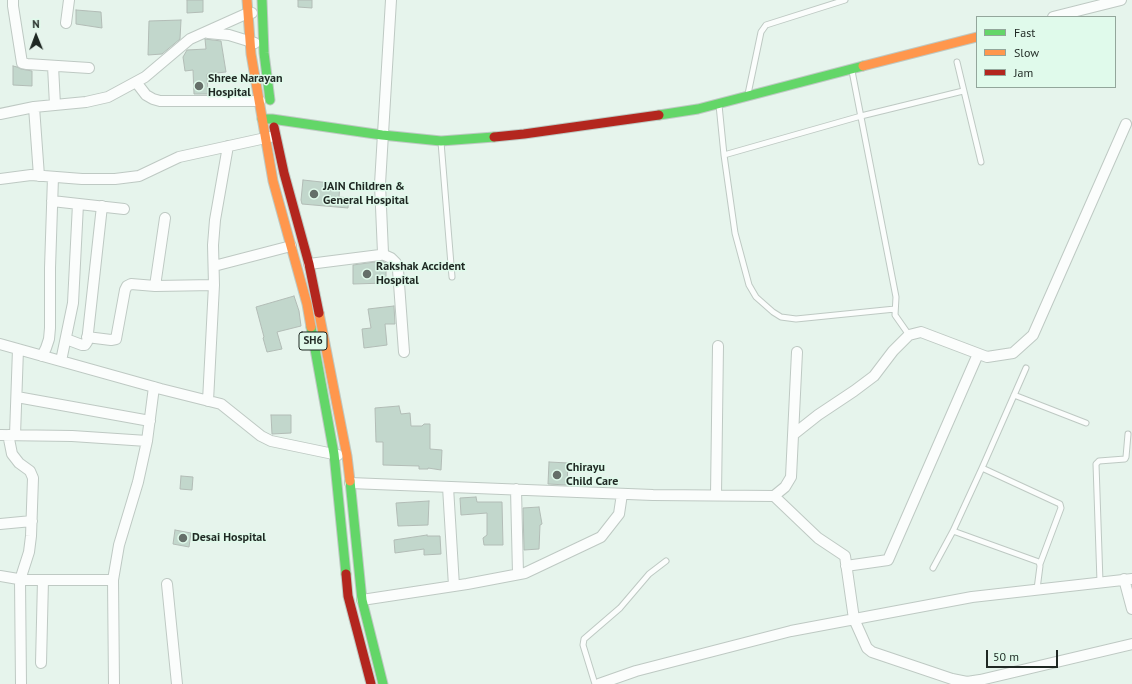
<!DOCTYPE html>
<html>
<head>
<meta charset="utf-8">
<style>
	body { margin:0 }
	#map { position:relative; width:1132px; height:684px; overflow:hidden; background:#e6f4ec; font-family:"PT Sans",sans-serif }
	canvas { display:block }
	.legend { position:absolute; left:976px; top:16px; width:140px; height:72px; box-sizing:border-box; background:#e0faeb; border:1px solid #93a69b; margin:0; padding:5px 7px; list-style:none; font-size:12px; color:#1f2823 }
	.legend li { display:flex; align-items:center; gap:8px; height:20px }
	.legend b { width:20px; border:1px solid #93a69b }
	.north { position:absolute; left:16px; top:16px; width:40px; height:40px; -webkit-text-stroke:3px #e0faeb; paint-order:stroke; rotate:359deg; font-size:11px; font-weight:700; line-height:16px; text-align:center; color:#1f2823 }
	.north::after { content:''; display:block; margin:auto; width:14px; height:18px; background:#1f2823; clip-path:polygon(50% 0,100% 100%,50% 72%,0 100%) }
	.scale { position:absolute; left:986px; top:650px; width:72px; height:18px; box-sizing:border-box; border:2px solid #1f2823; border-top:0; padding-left:5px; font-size:12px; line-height:14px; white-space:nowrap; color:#1f2823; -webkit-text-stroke:3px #e0faeb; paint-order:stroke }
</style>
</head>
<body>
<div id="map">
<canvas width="1132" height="684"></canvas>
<ul class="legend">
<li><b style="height:5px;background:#63d668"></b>Fast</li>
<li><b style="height:5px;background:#ff974d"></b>Slow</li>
<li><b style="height:5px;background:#b3261e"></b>Jam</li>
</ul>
<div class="north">N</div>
<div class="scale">50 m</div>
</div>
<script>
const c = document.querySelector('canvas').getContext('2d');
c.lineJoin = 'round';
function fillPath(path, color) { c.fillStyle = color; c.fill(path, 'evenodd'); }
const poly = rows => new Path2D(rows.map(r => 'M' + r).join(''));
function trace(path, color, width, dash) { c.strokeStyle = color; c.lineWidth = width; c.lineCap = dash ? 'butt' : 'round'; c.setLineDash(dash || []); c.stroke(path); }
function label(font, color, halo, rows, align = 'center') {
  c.font = font + ' "PT Sans",sans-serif'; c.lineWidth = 3; c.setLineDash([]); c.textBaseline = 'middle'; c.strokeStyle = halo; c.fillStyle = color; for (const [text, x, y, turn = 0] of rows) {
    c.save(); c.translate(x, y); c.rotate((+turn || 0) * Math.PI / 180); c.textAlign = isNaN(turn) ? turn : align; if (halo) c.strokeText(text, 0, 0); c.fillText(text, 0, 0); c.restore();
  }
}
const building = poly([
	[187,0,203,0,203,12,187,13,187,0],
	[298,0,312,0,312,8,298,7,298,0],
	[76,10,101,12,102,28,76,24,76,10],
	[181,20,180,39,162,54,148,55,149,21,181,20],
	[205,39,221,41,226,72,207,74,208,94,194,94,193,70,185,71,183,57,187,50,206,49,205,39],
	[13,66,17,67,21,69,32,71,32,86,13,85,13,66],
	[303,180,340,184,339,197,349,198,348,208,302,204,301,200,303,180],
	[382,261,386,263,386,283,353,284,353,265,382,261],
	[294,296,299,311,301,326,277,332,282,349,267,352,263,338,264,337,256,307,294,296],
	[394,306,395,324,385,324,387,345,364,348,362,329,371,328,368,309,394,306],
	[399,406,401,414,410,413,411,426,422,426,424,424,430,424,430,449,442,450,441,470,428,468,428,469,419,469,419,466,383,465,383,442,376,442,375,408,399,406],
	[271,415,291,415,291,433,272,434,271,415],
	[549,462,568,463,567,485,548,484,549,462],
	[181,476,193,477,192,490,180,489,181,476],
	[476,497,477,502,502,502,503,545,484,545,483,538,487,535,487,513,461,515,460,498,476,497],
	[429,501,428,525,398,526,396,503,429,501],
	[539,507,542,524,540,525,539,549,524,550,523,508,539,507],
	[175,530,191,533,189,547,173,544,175,530],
	[427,535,427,536,440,536,441,554,424,555,424,549,395,553,394,540,427,535]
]);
fillPath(building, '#c2d7cc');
trace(building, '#b2bcb6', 1);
const lane = poly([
	[957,62,981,162],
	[852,71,896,297,895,315,909,335],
	[748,94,761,32,766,25,845,0],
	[719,105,724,155,735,233,749,285,756,297,773,312,781,317,796,319,895,309],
	[441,142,452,277],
	[724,155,861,116,963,91],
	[1014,395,1086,423],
	[982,468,1060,504,1061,508,1040,564],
	[953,531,1039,562,1040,566,1037,589],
	[933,568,953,531,982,468,1026,368],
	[1100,582,1096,464,1099,461,1125,459,1126,457,1128,434],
	[595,684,583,645,584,639,620,608,649,574,666,561]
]);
const street = poly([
	[13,0,13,6,22,63,27,64,89,68],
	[1053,17,1121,0],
	[66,23,69,0],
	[208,33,229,35,255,43],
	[53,66,55,105],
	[136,82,146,95,153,99,160,101,260,101],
	[34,107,39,176],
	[0,114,34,107,86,102,108,97,145,77,190,39,248,13,252,13],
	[0,179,31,175,82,179,115,179,139,176,179,157,270,137],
	[52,201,124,209],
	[382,254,391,258,396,263,398,270,404,352],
	[309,264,380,255,383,253,380,184,391,0],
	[214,266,291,246],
	[155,286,165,218],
	[87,337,111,340,116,339,125,290,127,286,131,284,155,286,214,285],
	[66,339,82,345,85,345,87,342,102,206],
	[0,344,161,389,221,404,261,436,271,441,338,455],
	[42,356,46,348,49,339,50,328,50,268,53,177],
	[61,361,73,303,78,204],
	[17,397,150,421],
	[208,401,214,285,213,245,215,220,228,146],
	[794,434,818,415,854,391,874,376,893,351,909,335,921,332,987,357,1013,353,1033,335,1126,124],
	[0,435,72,436,147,441],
	[9,435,9,439,12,454,19,463,30,471,33,478,31,536,29,552,20,580,21,684],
	[15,435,18,349],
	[350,483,653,495,774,496,785,487,791,477,797,352],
	[448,487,454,586],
	[516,489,518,574],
	[716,495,718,346],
	[774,496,818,538,845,556,854,619,867,648,872,652,952,679,967,682,980,680,1132,644],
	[0,524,32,521],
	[846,566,888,560,978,354],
	[0,576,24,580,113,580],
	[1124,579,1132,609],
	[167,584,177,684],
	[362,600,467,584,525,573,601,537,619,514,622,494],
	[41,663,43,580],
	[114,684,113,580,119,545,138,482,147,441,154,387],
	[599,684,636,671,791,631,972,597,1132,579]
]);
const fast = poly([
	[262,0,264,53,270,100],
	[659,115,698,109,863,66],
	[262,119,272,119,382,135,441,141,494,137],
	[311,327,334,454,346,574],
	[350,481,362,600,383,684]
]);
const slow = poly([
	[247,0,251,54,273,181,307,304,311,327],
	[863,66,977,37],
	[319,313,347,456,350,481]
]);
const jam = poly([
	[274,127,284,173,309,264,319,313],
	[494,137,524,134,659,115],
	[346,574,348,596,371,684]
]);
trace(lane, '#bec9c3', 7);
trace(street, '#bec9c3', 12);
trace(fast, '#bec9c3', 11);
trace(slow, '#bec9c3', 11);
trace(jam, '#bec9c3', 11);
trace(lane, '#fbfdfc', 5);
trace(street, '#fbfdfc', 10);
trace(fast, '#63d668', 9);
trace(slow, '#ff974d', 9);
trace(jam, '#b3261e', 9);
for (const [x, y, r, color] of [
	[199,86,5,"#656f69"],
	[314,194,5,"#656f69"],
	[367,274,5,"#656f69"],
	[557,475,5,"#656f69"],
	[183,538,5,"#656f69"]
]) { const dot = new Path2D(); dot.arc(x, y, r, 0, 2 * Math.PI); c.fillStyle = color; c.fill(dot); trace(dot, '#e0faeb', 1.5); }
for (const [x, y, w] of [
	[313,341,28]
]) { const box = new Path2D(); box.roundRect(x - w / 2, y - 9, w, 18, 3); c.fillStyle = '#e0faeb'; c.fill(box); trace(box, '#1f2823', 1); }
label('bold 11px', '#1f2823', null, [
	["SH6",313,341]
]);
label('bold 12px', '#1f2823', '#e0faeb', [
	["Shree Narayan",208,79],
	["Hospital",208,93],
	["JAIN Children &",323,187],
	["General Hospital",323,201],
	["Rakshak Accident",376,267],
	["Hospital",376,281],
	["Chirayu",566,468],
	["Child Care",566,482],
	["Desai Hospital",192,538]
], 'left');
</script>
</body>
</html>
